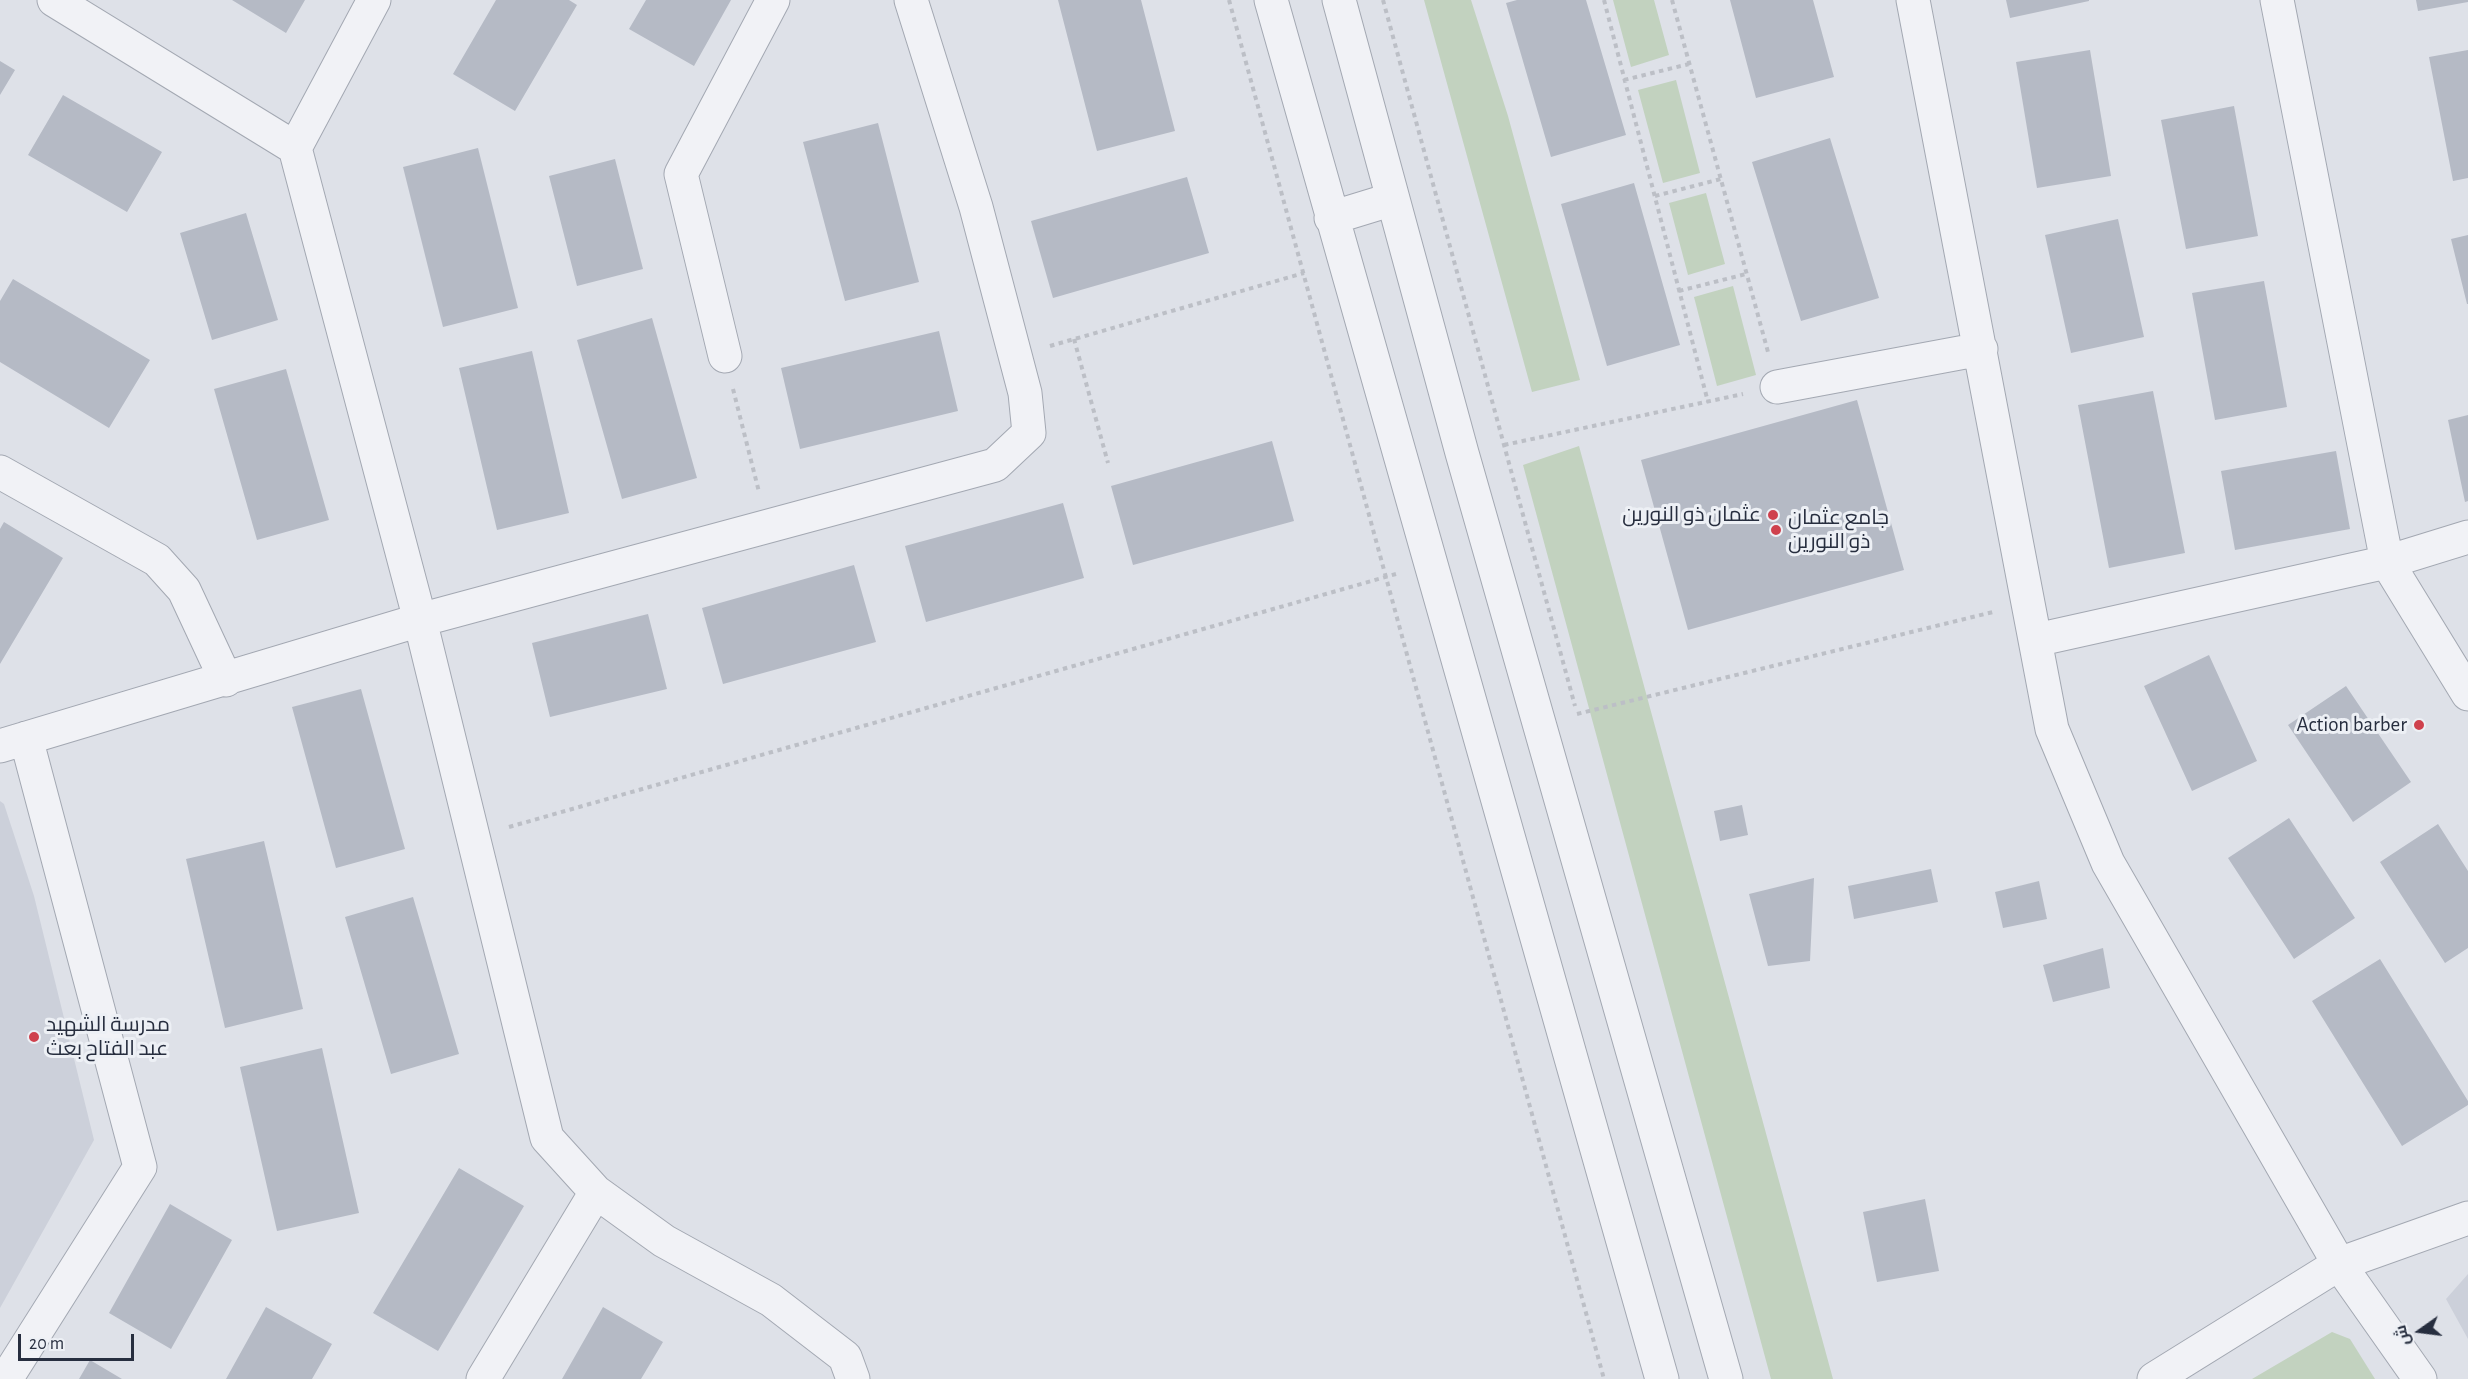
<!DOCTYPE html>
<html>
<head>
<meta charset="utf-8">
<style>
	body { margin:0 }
	#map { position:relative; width:2468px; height:1379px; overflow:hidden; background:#dee1e8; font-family:"Alegreya Sans",Cairo,sans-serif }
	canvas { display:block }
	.north { position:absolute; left:2390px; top:1301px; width:60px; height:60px; -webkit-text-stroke:4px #edf0f5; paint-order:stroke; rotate:256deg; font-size:16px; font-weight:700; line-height:24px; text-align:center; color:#272e3f }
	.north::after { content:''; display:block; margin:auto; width:21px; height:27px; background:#272e3f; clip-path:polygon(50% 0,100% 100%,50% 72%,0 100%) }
	.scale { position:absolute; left:18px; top:1334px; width:116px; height:27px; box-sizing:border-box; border:3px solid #272e3f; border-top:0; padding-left:8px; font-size:18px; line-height:21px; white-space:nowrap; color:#272e3f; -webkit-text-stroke:4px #edf0f5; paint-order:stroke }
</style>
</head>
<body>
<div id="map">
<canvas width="2468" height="1379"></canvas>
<div class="north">ش</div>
<div class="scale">20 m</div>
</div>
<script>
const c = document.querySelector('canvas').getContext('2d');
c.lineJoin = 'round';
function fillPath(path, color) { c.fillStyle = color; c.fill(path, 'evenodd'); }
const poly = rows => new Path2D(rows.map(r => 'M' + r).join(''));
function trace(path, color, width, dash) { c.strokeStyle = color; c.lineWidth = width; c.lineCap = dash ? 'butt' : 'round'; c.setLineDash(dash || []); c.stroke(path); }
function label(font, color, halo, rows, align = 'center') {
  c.font = font + ' "Alegreya Sans",Cairo,sans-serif'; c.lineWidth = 6; c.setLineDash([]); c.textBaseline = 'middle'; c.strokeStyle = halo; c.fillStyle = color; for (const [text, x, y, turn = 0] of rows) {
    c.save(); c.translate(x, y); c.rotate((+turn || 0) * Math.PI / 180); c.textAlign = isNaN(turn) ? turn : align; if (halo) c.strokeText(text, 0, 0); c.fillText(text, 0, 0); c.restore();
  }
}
fillPath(poly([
	[0,801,4,804,34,896,94,1140,0,1308],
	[2468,1274,2468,1339,2446,1299]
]), '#ccd0da');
fillPath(poly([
	[1424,0,1471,0,1508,116,1580,380,1532,392],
	[1613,0,1654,0,1669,55,1631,67],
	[1676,80,1700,173,1663,183,1638,90],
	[1706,193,1725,264,1688,275,1669,203],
	[1733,286,1756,375,1717,386,1694,297],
	[1579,446,1650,708,1833,1379,1771,1379,1523,465],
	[2332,1332,2350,1339,2375,1379,2252,1379]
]), '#c2d2bf');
fillPath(poly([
	[232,0,305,0,286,33],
	[496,0,569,0,577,5,515,111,453,74],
	[646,0,731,0,694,66,629,29],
	[1058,0,1141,0,1175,131,1097,151],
	[1517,0,1586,0,1626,135,1551,157,1506,3],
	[1730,0,1813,0,1834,77,1756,98],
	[2006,0,2089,0,2089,1,2010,18],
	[2416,0,2468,0,2468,2,2418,11],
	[2090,50,2111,176,2037,188,2016,62],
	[2468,50,2468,178,2453,181,2429,57],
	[0,61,15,70,0,95],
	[63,95,162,152,127,212,28,155],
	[2234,106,2258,236,2186,249,2161,120],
	[878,123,919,282,845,301,803,142],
	[1830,138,1879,298,1801,321,1752,162],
	[478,148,518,308,443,327,403,167],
	[615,159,643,269,577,286,549,176],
	[1187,177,1209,253,1053,298,1031,221],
	[1634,183,1680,345,1607,366,1561,204],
	[246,213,278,320,212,340,180,233],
	[2118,219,2144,337,2071,353,2045,235],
	[2468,235,2468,304,2467,304,2451,239],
	[13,279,150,360,109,428,0,362,0,301],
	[2264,281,2287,407,2215,420,2192,293],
	[652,318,697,478,622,499,577,340],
	[939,331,958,411,800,449,781,368],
	[532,351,569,513,497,530,459,368],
	[286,369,329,520,257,540,214,389],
	[2153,391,2185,553,2109,568,2078,405],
	[1857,400,1904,570,1688,630,1641,460],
	[2468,415,2468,501,2465,502,2448,420],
	[1272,441,1294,521,1133,565,1111,486],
	[2336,451,2350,529,2235,550,2221,471],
	[1063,503,1084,578,926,622,905,546],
	[4,522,63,558,0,664,0,529],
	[854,565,876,642,723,684,702,608],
	[648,614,667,689,550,717,532,643],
	[2209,655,2257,761,2192,791,2144,686],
	[2346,686,2411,782,2353,822,2288,725],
	[361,689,405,849,336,868,292,707],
	[1742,805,1748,835,1720,841,1714,811],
	[2289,818,2355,918,2294,959,2228,858],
	[2438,824,2468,871,2468,948,2445,963,2380,862],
	[264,841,303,1009,225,1028,186,859],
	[1931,869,1938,902,1854,919,1848,886],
	[1814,878,1810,961,1768,966,1749,894],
	[2039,881,2047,919,2003,928,1995,892],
	[413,897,459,1054,391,1074,345,917],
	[2103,948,2110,988,2053,1002,2043,965],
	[2380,959,2468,1101,2468,1105,2402,1146,2312,1001],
	[322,1048,359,1213,277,1231,240,1067],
	[459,1168,524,1206,438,1351,373,1313],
	[1925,1199,1939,1271,1877,1282,1863,1212],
	[170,1204,232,1240,171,1349,109,1313],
	[266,1307,332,1344,312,1379,226,1379],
	[603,1307,663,1342,641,1379,562,1379],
	[90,1360,122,1379,79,1379]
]), '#b5bac5');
const minor = poly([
	[54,0,295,148],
	[374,0,295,148,420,620,547,1138,596,1192,664,1241,771,1300,845,1357,853,1379],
	[1271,0,1662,1379],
	[1339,0,1462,453,1726,1379],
	[1913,0,2052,729,2108,863,2339,1264,2420,1379],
	[2277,0,2387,562,2468,694],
	[1331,218,1393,199],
	[725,356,681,174,773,0],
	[1777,387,1981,349],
	[0,472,157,560,184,590,226,680],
	[2036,640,2387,562,2468,537],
	[0,746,420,620,995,465,1029,433,1025,393,976,207,911,0],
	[6,1379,140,1167,26,738],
	[483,1379,596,1192],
	[2154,1379,2339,1264,2468,1218]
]);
trace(minor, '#a3a8b2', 35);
trace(poly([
	[1229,0,1604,1379],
	[1383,0,1575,706],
	[1604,0,1708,402],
	[1672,0,1768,352],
	[1624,80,1689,64],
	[1655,196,1721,179],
	[1679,291,1746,274],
	[1074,339,1108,463],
	[1050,346,1304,273],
	[733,389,759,492],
	[1504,445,1743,394],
	[1577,714,1993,612],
	[509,827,1396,574]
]), '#bcbfc6', 4, [4.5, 4.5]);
trace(minor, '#f1f2f6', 33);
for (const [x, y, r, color] of [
	[1773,515,6,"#cf414d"],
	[1776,530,6,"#cf414d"],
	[2419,725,6,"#cf414d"],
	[34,1037,6,"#cf414d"]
]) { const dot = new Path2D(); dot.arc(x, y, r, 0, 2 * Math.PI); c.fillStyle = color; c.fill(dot); trace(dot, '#edf0f5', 2); }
label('21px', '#272e3f', '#edf0f5', [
	["عثمان ذو النورين",1761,515],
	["جامع عثمان",1788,518,"left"],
	["ذو النورين",1788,542,"left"],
	["Action barber",2407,725],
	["مدرسة الشهيد",46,1025,"left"],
	["عبد الفتاح بعث",46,1049,"left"]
], 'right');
</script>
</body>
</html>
